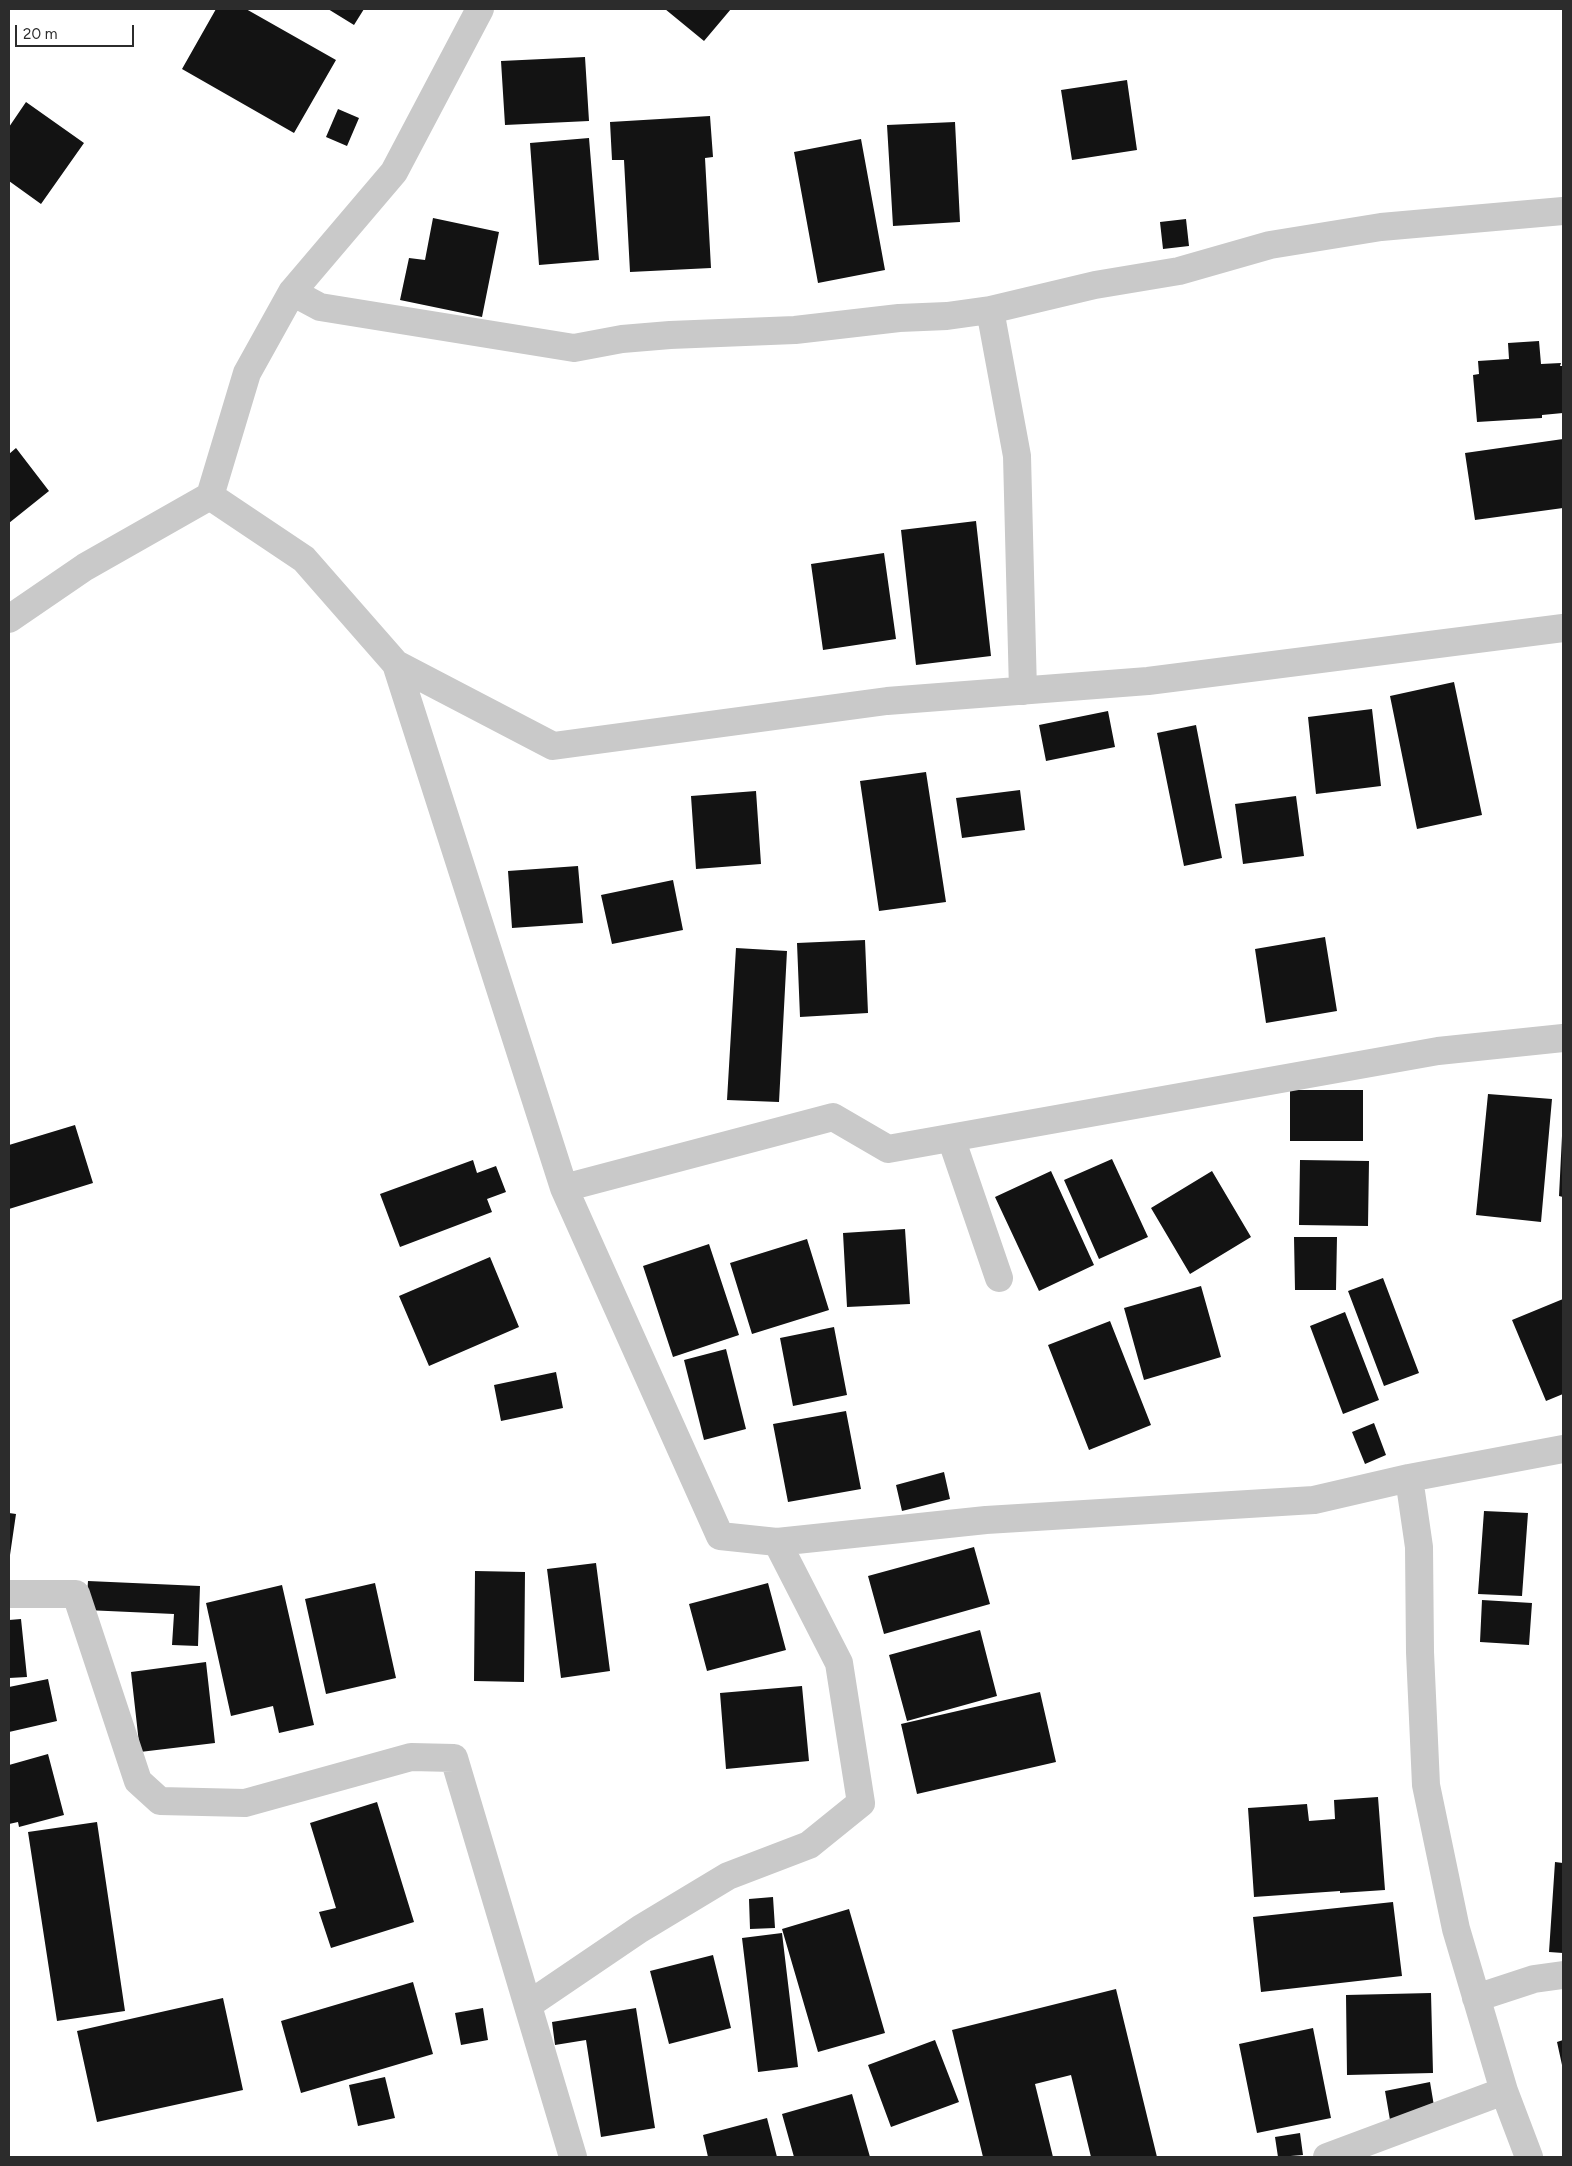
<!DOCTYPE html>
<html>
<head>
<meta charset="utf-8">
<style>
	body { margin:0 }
	#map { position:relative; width:1572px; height:2166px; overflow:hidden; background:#fff; font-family:Figtree,sans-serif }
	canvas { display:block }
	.frame { position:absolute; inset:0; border:10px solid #2c2c2c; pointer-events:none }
	.scale { position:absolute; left:15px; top:25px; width:119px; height:22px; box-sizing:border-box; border:2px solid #2c2c2c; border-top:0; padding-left:6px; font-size:15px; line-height:18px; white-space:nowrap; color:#2c2c2c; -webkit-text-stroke:4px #fff; paint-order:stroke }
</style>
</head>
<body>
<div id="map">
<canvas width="1572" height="2166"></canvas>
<div class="frame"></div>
<div class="scale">20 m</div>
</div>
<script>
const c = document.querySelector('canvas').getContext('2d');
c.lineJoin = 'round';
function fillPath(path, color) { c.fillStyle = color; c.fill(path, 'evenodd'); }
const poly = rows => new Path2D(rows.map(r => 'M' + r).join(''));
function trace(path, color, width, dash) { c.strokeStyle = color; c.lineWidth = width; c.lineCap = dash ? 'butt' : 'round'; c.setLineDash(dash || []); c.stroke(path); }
fillPath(poly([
	[216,9,246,9,336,60,294,133,182,69],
	[328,9,364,9,354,25],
	[665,9,731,9,704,41],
	[585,57,589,121,505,125,501,61],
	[1127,80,1137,150,1072,160,1061,90],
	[26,102,84,143,41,204,9,181,9,127],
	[338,109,359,118,347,146,326,137],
	[710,116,713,157,705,158,711,268,630,272,624,160,612,160,610,122],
	[955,122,960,222,893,226,887,125],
	[589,138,599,260,539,265,530,143],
	[861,139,885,270,818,283,794,152],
	[433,218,499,232,482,317,400,300,409,258,425,260],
	[1186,219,1189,246,1163,249,1160,222],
	[1539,341,1541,364,1561,363,1560,366,1563,366,1563,413,1542,415,1542,418,1477,422,1473,375,1479,374,1478,361,1509,359,1508,343],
	[1563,439,1563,508,1475,520,1465,453],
	[16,448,49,491,9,523,9,454],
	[976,521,991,656,916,665,901,530],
	[884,553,896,639,823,650,811,564],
	[1454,682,1482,815,1417,829,1390,696],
	[1372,709,1381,786,1316,794,1308,717],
	[1108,711,1115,747,1046,761,1039,725],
	[1196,725,1222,858,1184,866,1157,733],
	[926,772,946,902,879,911,860,781],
	[1020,790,1025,830,962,838,956,798],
	[756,791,761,864,696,869,691,796],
	[1296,796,1304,856,1243,864,1235,804],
	[578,866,583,923,512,928,508,871],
	[673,880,683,930,612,944,601,895],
	[1325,937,1337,1011,1266,1023,1255,949],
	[865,940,868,1013,800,1017,797,943],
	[736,948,787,951,779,1102,727,1100],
	[1290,1090,1363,1090,1363,1141,1290,1141],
	[1488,1094,1552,1099,1541,1222,1476,1215],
	[75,1125,93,1183,9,1209,9,1145],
	[1562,1136,1563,1136,1563,1197,1559,1196],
	[1112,1159,1148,1237,1099,1259,1064,1180],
	[473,1160,477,1173,496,1166,506,1192,487,1199,492,1212,400,1247,380,1194],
	[1300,1160,1369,1161,1368,1226,1299,1225],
	[1051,1171,1094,1265,1039,1291,995,1197],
	[1212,1171,1251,1237,1190,1274,1151,1208],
	[905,1229,910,1304,847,1307,843,1233],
	[1294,1237,1337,1237,1336,1290,1295,1290],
	[807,1239,829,1310,752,1334,730,1263],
	[709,1244,739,1335,673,1357,643,1266],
	[490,1257,519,1327,429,1366,399,1296],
	[1383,1278,1419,1373,1384,1386,1348,1291],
	[1201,1286,1221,1357,1144,1380,1124,1308],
	[1563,1299,1563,1394,1546,1401,1512,1320],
	[1345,1312,1379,1400,1343,1414,1310,1326],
	[1110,1321,1151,1425,1089,1450,1048,1345],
	[834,1327,847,1395,793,1406,780,1338],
	[726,1349,746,1429,704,1440,684,1360],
	[556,1372,563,1408,501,1421,494,1385],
	[846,1411,861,1489,788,1502,773,1424],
	[1374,1423,1386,1455,1365,1464,1352,1432],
	[944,1472,950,1499,902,1511,896,1485],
	[1484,1511,1528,1513,1522,1596,1478,1594],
	[9,1513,16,1514,10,1555,9,1555],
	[974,1547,990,1604,884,1634,868,1576],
	[596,1563,610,1671,561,1678,547,1569],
	[475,1571,525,1572,524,1682,474,1681],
	[88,1581,200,1586,198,1646,172,1645,174,1614,86,1610],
	[375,1583,396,1678,326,1694,305,1599],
	[768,1583,786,1650,707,1671,689,1604],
	[282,1585,314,1725,279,1733,273,1706,231,1716,206,1603],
	[1482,1600,1532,1603,1529,1645,1480,1642],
	[21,1619,27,1677,9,1678,9,1620],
	[980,1630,997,1696,907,1721,889,1655],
	[206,1662,215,1743,140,1752,131,1672],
	[48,1679,57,1721,9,1732,9,1687],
	[802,1686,809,1761,726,1769,720,1693],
	[1040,1692,1056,1762,917,1794,901,1724],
	[48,1754,64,1815,19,1827,18,1822,9,1824,9,1765],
	[1378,1797,1385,1890,1340,1893,1340,1891,1254,1897,1248,1808,1307,1804,1309,1821,1335,1819,1334,1800],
	[377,1802,414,1922,331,1948,319,1912,336,1908,310,1823],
	[97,1822,125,2011,57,2021,28,1832],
	[1555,1862,1563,1863,1563,1953,1549,1952],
	[773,1897,775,1928,750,1929,749,1899],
	[1393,1902,1402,1976,1261,1992,1253,1917],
	[849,1909,885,2033,818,2052,782,1929],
	[782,1933,798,2067,758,2072,742,1938],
	[713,1955,731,2028,669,2044,650,1971],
	[413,1982,433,2054,301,2093,281,2021],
	[1116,1989,1157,2157,1091,2157,1071,2075,1035,2084,1053,2157,983,2157,952,2030],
	[1431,1993,1433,2073,1347,2075,1346,1995],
	[223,1998,243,2090,97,2122,77,2031],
	[483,2008,488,2040,461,2045,455,2013],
	[636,2008,655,2128,601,2137,586,2040,555,2045,552,2022],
	[1313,2028,1331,2118,1257,2133,1239,2044],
	[935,2040,959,2102,891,2127,868,2065],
	[1563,2040,1563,2065,1562,2065,1557,2042],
	[385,2077,395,2118,358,2126,349,2085],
	[1430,2082,1435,2112,1390,2120,1385,2091],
	[852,2094,870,2157,794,2157,782,2114],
	[767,2118,777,2157,708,2157,703,2135],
	[1300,2133,1303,2155,1278,2157,1275,2137]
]), '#131313');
trace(poly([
	[292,292,320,307,574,348,622,339,670,335,795,330,899,318,947,316,990,310,1017,456,1023,691],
	[990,310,1095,285,1179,271,1270,245,1381,227,1563,211],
	[210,496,304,559,396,664,564,1188,720,1536,777,1542,986,1520,1314,1500,1409,1478,1563,1449],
	[9,619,85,567,210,496,247,373,292,292,394,172,480,9],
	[396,664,553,746,887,701,1148,681,1563,628],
	[951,1138,999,1278],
	[564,1188,833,1117,888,1149,1438,1051,1563,1038],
	[9,1594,76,1594,138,1781,160,1801,245,1803,411,1757,454,1758,573,2157],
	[1476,1998,1534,1979,1563,1975],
	[528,2005,640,1929,728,1876,809,1845,861,1803,839,1663,777,1542],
	[1504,2091,1529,2157],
	[1327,2157,1504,2091,1456,1929,1426,1785,1420,1652,1419,1547,1409,1478]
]), '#c9c9c9', 28);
</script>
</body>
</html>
